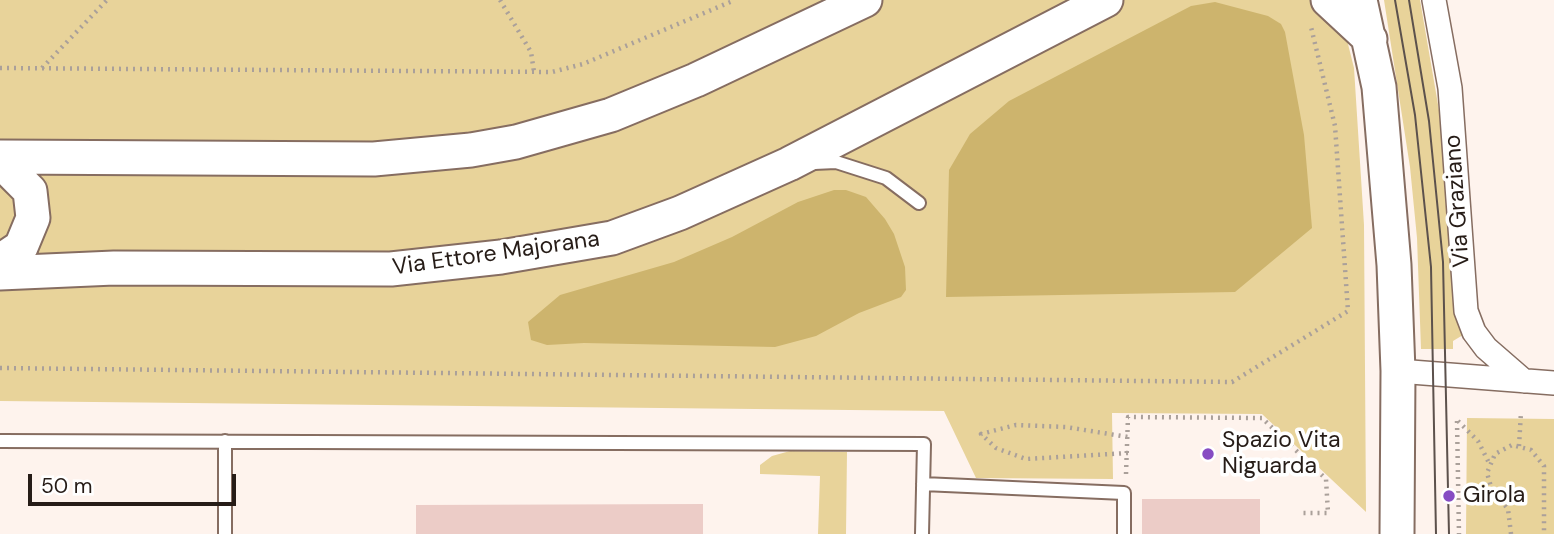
<!DOCTYPE html>
<html>
<head>
<meta charset="utf-8">
<style>
	body { margin:0 }
	#map { position:relative; width:1554px; height:534px; overflow:hidden; background:#fef3ed; font-family:"DM Sans",sans-serif }
	canvas { display:block }
	.scale { position:absolute; left:28px; top:474px; width:208px; height:32px; box-sizing:border-box; border:4px solid #261c17; border-top:0; padding-left:9px; font-size:21px; line-height:24px; white-space:nowrap; color:#261c17; -webkit-text-stroke:5px #fff; paint-order:stroke }
</style>
</head>
<body>
<div id="map">
<canvas width="1554" height="534"></canvas>
<div class="scale">50 m</div>
</div>
<script>
const c = document.querySelector('canvas').getContext('2d');
c.lineJoin = 'round';
function fillPath(path, color) { c.fillStyle = color; c.fill(path, 'evenodd'); }
const poly = rows => new Path2D(rows.map(r => 'M' + r).join(''));
function trace(path, color, width, dash) { c.strokeStyle = color; c.lineWidth = width; c.lineCap = dash ? 'butt' : 'round'; c.setLineDash(dash || []); c.stroke(path); }
function label(font, color, halo, rows, align = 'center') {
  c.font = font + ' "DM Sans",sans-serif'; c.lineWidth = 7; c.setLineDash([]); c.textBaseline = 'middle'; c.strokeStyle = halo; c.fillStyle = color; for (const [text, x, y, turn = 0] of rows) {
    c.save(); c.translate(x, y); c.rotate((+turn || 0) * Math.PI / 180); c.textAlign = isNaN(turn) ? turn : align; if (halo) c.strokeText(text, 0, 0); c.fillText(text, 0, 0); c.restore();
  }
}
fillPath(poly([
	[0,0,1337,0,1354,68,1364,225,1366,512,1262,414,1112,413,1113,479,976,478,944,411,0,401],
	[1384,0,1420,0,1446,151,1454,257,1454,309,1463,335,1453,341,1453,349,1421,349,1417,238,1410,167],
	[1467,418,1554,419,1554,534,1466,534],
	[790,451,847,452,846,534,818,534,820,476,760,474,760,465,772,456]
]), '#e8d39a');
fillPath(poly([
	[1215,2,1268,16,1281,24,1285,32,1304,135,1312,228,1235,292,946,297,949,170,970,134,1009,101,1191,6],
	[834,190,846,190,866,197,885,219,894,234,905,267,906,290,901,297,859,313,816,336,775,347,584,343,547,345,531,340,528,322,560,295,674,262,732,237,798,202]
]), '#cdb46d');
fillPath(poly([
	[1142,499,1260,499,1260,534,1142,534],
	[703,504,703,534,416,534,416,505]
]), '#ecccc7');
const lane = poly([
	[814,163,836,162,886,178,919,203],
	[0,441,924,444,922,534],
	[923,484,1124,493,1124,534],
	[225,534,225,441]
]);
const street = poly([
	[1434,0,1450,88,1466,311,1474,332,1486,348,1524,381],
	[1398,371,1554,383]
]);
const secondary = poly([
	[1328,0,1370,39],
	[1360,0,1379,87,1394,265,1398,371,1397,534],
	[0,157,374,159,471,150,516,142,611,115,696,80,865,0],
	[0,161,30,191,33,218,21,247,0,261],
	[0,273,114,268,391,269,501,257,612,238,680,213,789,164,1106,0]
]);
trace(lane, '#866d61', 16);
trace(street, '#866d61', 26);
trace(secondary, '#866d61', 37);
trace(poly([
	[500,0,531,52,534,72],
	[0,68,552,72,583,64,735,0],
	[42,68,107,0],
	[0,368,1232,382,1348,311,1335,126,1311,27],
	[1457,421,1459,534],
	[1458,421,1478,441,1489,463],
	[1519,446,1521,412],
	[1128,453,1026,459,996,448,981,434,1016,425,1066,427,1128,437],
	[1126,474,1128,417,1262,418,1326,479,1328,513,1299,513],
	[1511,534,1508,509,1492,490,1487,473,1495,454,1512,445,1531,450,1544,466,1544,534]
]), '#aaa09a', 4.5, [2, 5]);
trace(lane, '#fff', 12);
trace(street, '#fff', 23);
trace(secondary, '#fff', 33);
trace(poly([
	[1395,0,1415,115,1431,267,1436,534],
	[1409,0,1429,121,1443,262,1449,534]
]), '#5c514c', 2);
for (const [x, y, r, color] of [
	[1208,454,7,"#864cc3"],
	[1449,496,7,"#864cc3"]
]) { const dot = new Path2D(); dot.arc(x, y, r, 0, 2 * Math.PI); c.fillStyle = color; c.fill(dot); trace(dot, '#fff', 2.5); }
label('23px', '#261c17', '#fff', [
	["Via Graziano",1458,201,-94],
	["Via Ettore Majorana",496,254,-8]
]);
label('23px', '#261c17', '#fff', [
	["Spazio Vita",1222,441],
	["Niguarda",1222,467],
	["Girola",1463,496]
], 'left');
</script>
</body>
</html>
